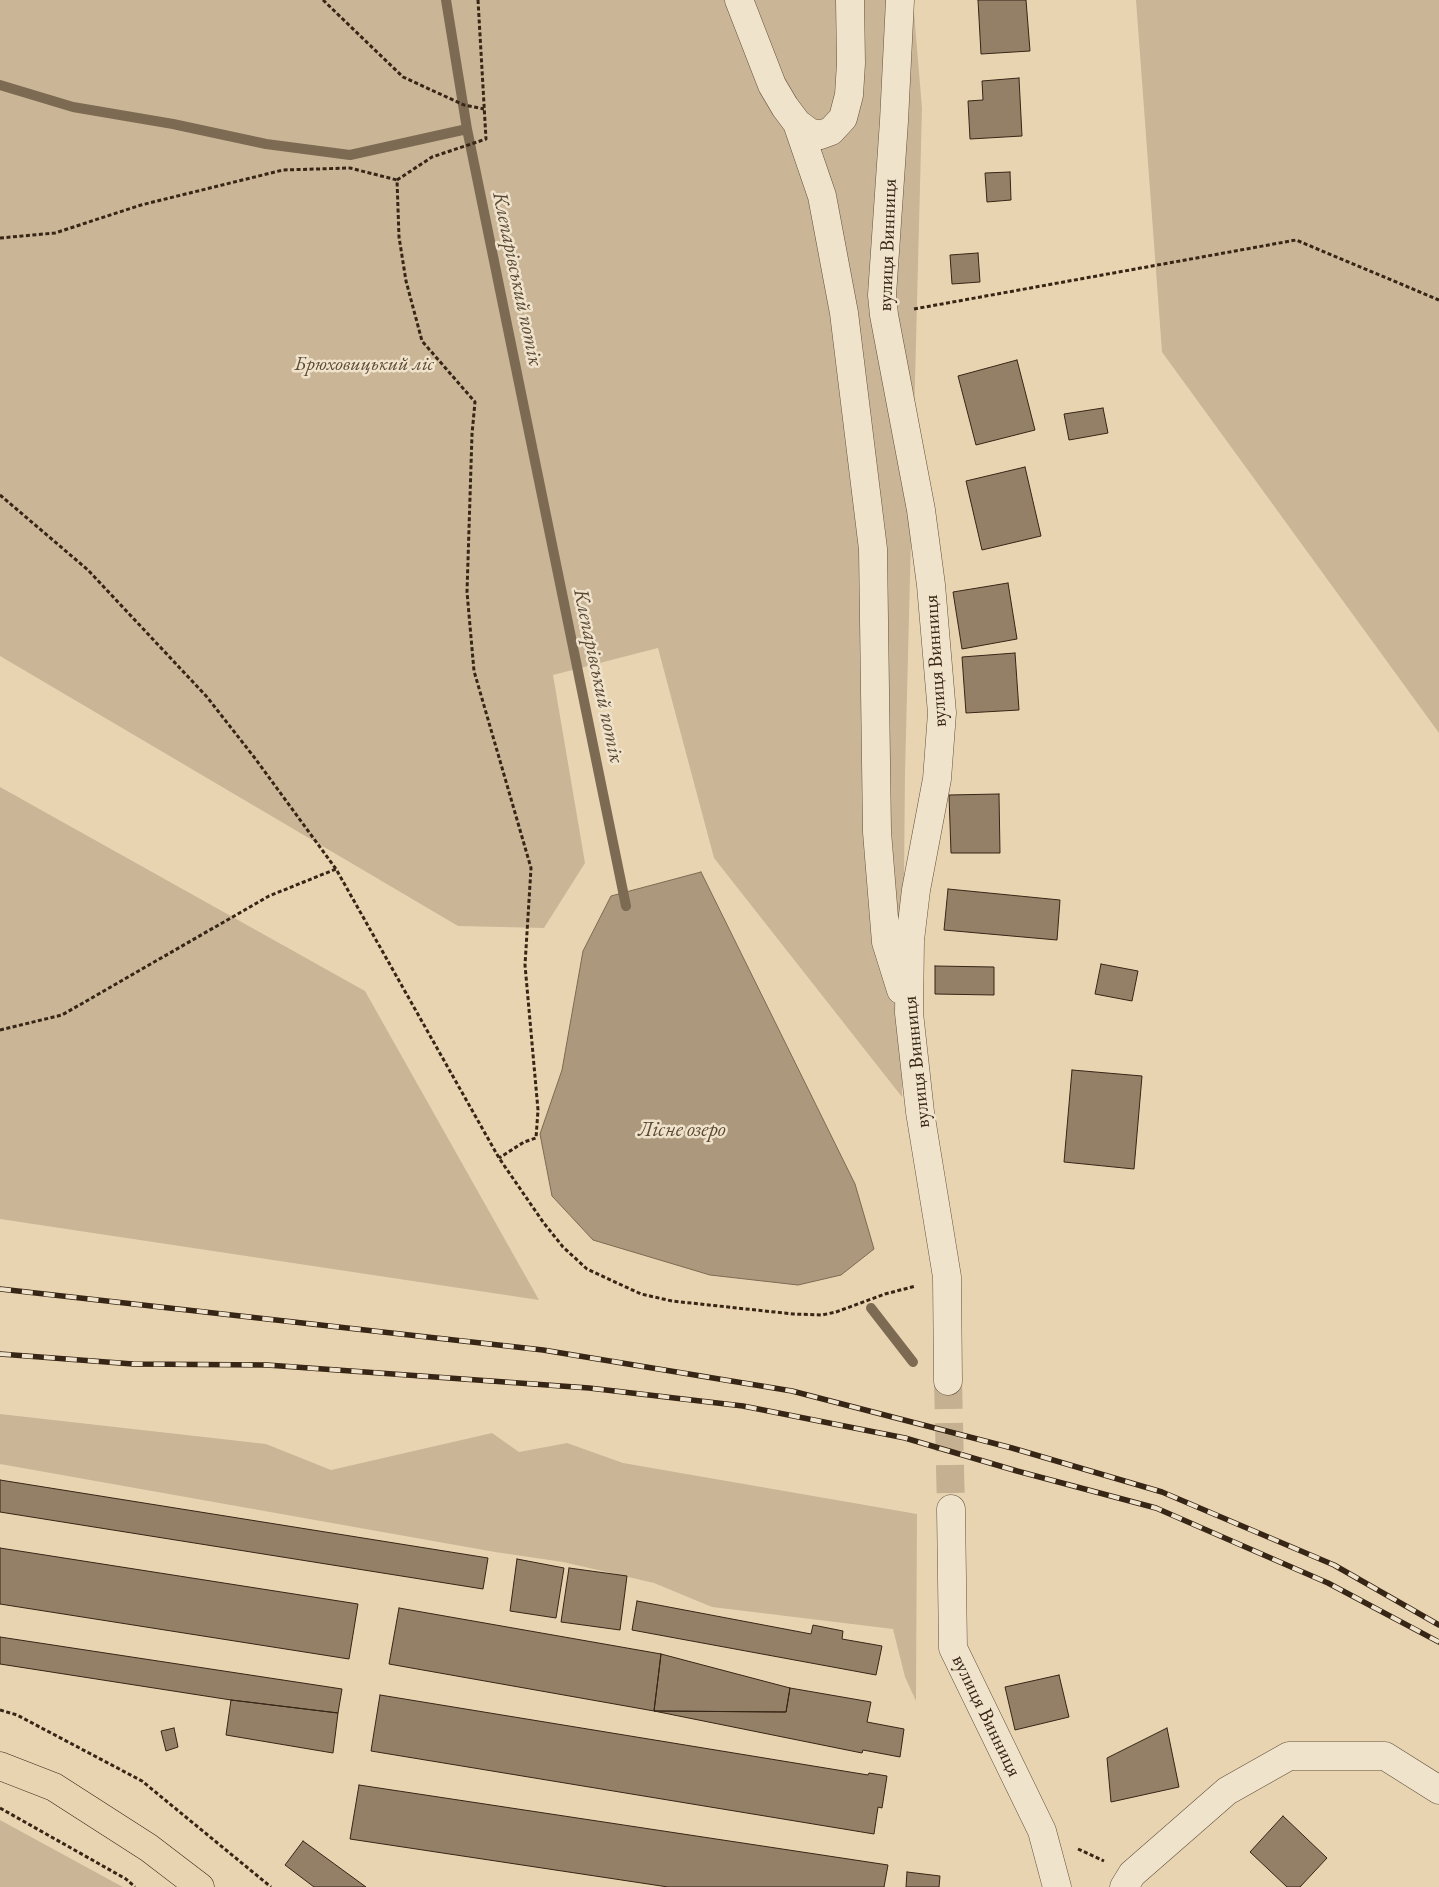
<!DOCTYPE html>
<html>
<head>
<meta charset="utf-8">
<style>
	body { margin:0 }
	canvas { display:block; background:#e8d4b1 }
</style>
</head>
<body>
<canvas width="1439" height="1887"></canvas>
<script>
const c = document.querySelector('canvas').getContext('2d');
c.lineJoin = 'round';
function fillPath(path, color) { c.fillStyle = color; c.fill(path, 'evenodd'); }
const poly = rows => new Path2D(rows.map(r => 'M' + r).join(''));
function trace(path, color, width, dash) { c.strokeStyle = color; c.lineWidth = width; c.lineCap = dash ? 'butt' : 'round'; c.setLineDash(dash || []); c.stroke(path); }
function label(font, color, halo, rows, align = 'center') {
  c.font = font + ' "EB Garamond",serif'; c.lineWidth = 5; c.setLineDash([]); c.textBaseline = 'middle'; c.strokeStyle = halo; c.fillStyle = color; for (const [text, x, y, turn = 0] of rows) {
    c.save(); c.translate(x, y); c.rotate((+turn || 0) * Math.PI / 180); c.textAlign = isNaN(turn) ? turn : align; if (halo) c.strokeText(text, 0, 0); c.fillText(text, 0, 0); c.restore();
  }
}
fillPath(poly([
	[0,0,913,0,922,108,905,773,902,1097,714,858,658,648,553,675,585,863,544,928,458,926,0,656],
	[1136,0,1439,0,1439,733,1162,352],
	[0,787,365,991,539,1300,0,1219],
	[0,1414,266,1444,331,1470,492,1433,519,1452,567,1443,623,1463,917,1514,916,1701,905,1677,893,1629,712,1607,654,1583,563,1562,495,1552,0,1464],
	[0,1820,121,1886,123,1887,0,1887]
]), '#cab697');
const water = poly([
	[701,872,855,1184,874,1249,841,1275,798,1285,710,1275,593,1240,552,1196,540,1134,562,1070,583,951,611,896,701,872]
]);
fillPath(water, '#ac987c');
trace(water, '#7d6a53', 1);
trace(poly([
	[446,0,467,129,626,906],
	[0,85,73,107,173,124,266,144,350,155,467,129],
	[871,1308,913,1362]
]), '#7d6a53', 10);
const building = poly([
	[978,0,1026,0,1030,51,981,54,978,0],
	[1019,78,1022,136,970,139,968,101,983,100,982,81,1019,78],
	[1010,172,1011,200,987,202,985,173,1010,172],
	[978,253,980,282,952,284,950,255,978,253],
	[1017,360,1035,430,976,445,958,376,1017,360],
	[1103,408,1108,433,1069,440,1064,414,1103,408],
	[1025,467,1041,536,982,550,966,481,1025,467],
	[1008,583,1017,639,962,649,953,592,1008,583],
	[1015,653,1019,710,966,713,962,657,1015,653],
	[999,794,1000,853,951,853,949,795,999,794],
	[948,889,1060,900,1057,940,944,930,948,889],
	[1101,964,1138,971,1132,1001,1095,994,1101,964],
	[935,966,994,967,994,995,935,994,935,966],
	[1072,1070,1142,1076,1134,1169,1064,1162,1072,1070],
	[0,1480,488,1558,483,1589,0,1512,0,1480],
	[0,1548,358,1604,349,1659,0,1604,0,1548],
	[517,1559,564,1568,556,1618,510,1611,517,1559],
	[569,1568,627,1576,620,1630,561,1622,569,1568],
	[637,1601,811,1634,813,1625,843,1631,842,1639,882,1646,876,1675,632,1630,637,1601],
	[399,1608,661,1654,654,1711,389,1664,399,1608],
	[0,1637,342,1689,338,1713,231,1700,0,1664,0,1637],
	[661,1654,790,1688,786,1712,654,1711,661,1654],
	[1059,1675,1069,1717,1015,1730,1005,1687,1059,1675],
	[790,1688,871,1702,867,1722,904,1729,900,1757,863,1750,862,1753,654,1711,786,1712,790,1688],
	[380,1695,868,1775,869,1773,887,1776,882,1808,878,1807,874,1834,371,1751,380,1695],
	[231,1700,338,1713,333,1753,226,1735,231,1700],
	[174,1728,178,1747,166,1751,161,1731,174,1728],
	[1167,1728,1179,1787,1111,1802,1107,1758,1167,1728],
	[359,1785,888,1865,884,1887,668,1887,350,1839,359,1785],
	[1283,1816,1327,1858,1300,1887,1287,1887,1250,1852,1283,1816],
	[303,1841,366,1887,314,1887,285,1865,303,1841],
	[907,1872,940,1876,939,1887,906,1887,907,1872]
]);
fillPath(building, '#938067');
trace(building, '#372516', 1);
trace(poly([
	[948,1381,951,1509]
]), '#c5b192', 28, [28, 14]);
const minor = poly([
	[739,0,772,85,785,107,797,123,809,132,820,135,831,131,843,118,849,95,851,63,850,0],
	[900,0,894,121,882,295,884,315,921,510,931,585,942,713,937,779,916,890,910,940,909,1013,920,1112,947,1277,948,1381],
	[797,123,822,196,844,313,873,549,877,832,886,942,901,990],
	[951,1509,953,1648,1042,1831,1057,1887],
	[1124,1887,1132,1874,1227,1791,1289,1756,1385,1756,1439,1790]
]);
const major = poly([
	[0,1766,54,1787,149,1848,200,1887]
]);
trace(minor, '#63513d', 29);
trace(major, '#372516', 29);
trace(poly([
	[323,0,403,77,464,105,484,109],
	[478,0,486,139,432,157,397,180,399,237,406,281,422,341,475,402,472,434,467,592,474,671,531,868,525,965,538,1110,536,1138,524,1142,499,1158],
	[0,238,55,233,141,205,283,170,350,168,397,180],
	[914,309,1296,240,1439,300],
	[0,495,88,570,207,697,254,757,336,869,499,1158,543,1222,563,1247,587,1269,641,1294,672,1301,793,1314,822,1315,836,1312,885,1294,916,1286],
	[0,1030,62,1015,269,896,336,869],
	[0,1710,17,1715,142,1781,271,1887],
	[0,1808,126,1879,135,1887],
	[1078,1849,1104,1861]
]), '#372516', 3, [4, 2.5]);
trace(minor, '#f0e3cc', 28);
trace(major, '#e8d4b1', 28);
const rail = poly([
	[0,1289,543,1350,792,1391,1012,1448,1162,1492,1334,1565,1439,1625],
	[0,1354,133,1364,267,1365,589,1388,743,1406,905,1438,1017,1471,1156,1508,1328,1583,1439,1642]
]);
trace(rail, '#372516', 5.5);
trace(rail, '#f0e3cc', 4, [11]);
label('20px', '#372516', '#f0e3cc', [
	["вулиця Винниця",888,245,-88],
	["вулиця Винниця",936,661,-94],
	["вулиця Винниця",917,1062,-96],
	["вулиця Винниця",986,1716,64]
]);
label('italic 20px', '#5c4936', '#f0e3cc', [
	["Брюховицький ліс",364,365]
]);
label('italic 21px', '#5a4835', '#f0e3cc', [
	["Клепарівський потік",517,279,78],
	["Клепарівський потік",598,676,78],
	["Лісне озеро",682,1130]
]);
</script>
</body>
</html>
